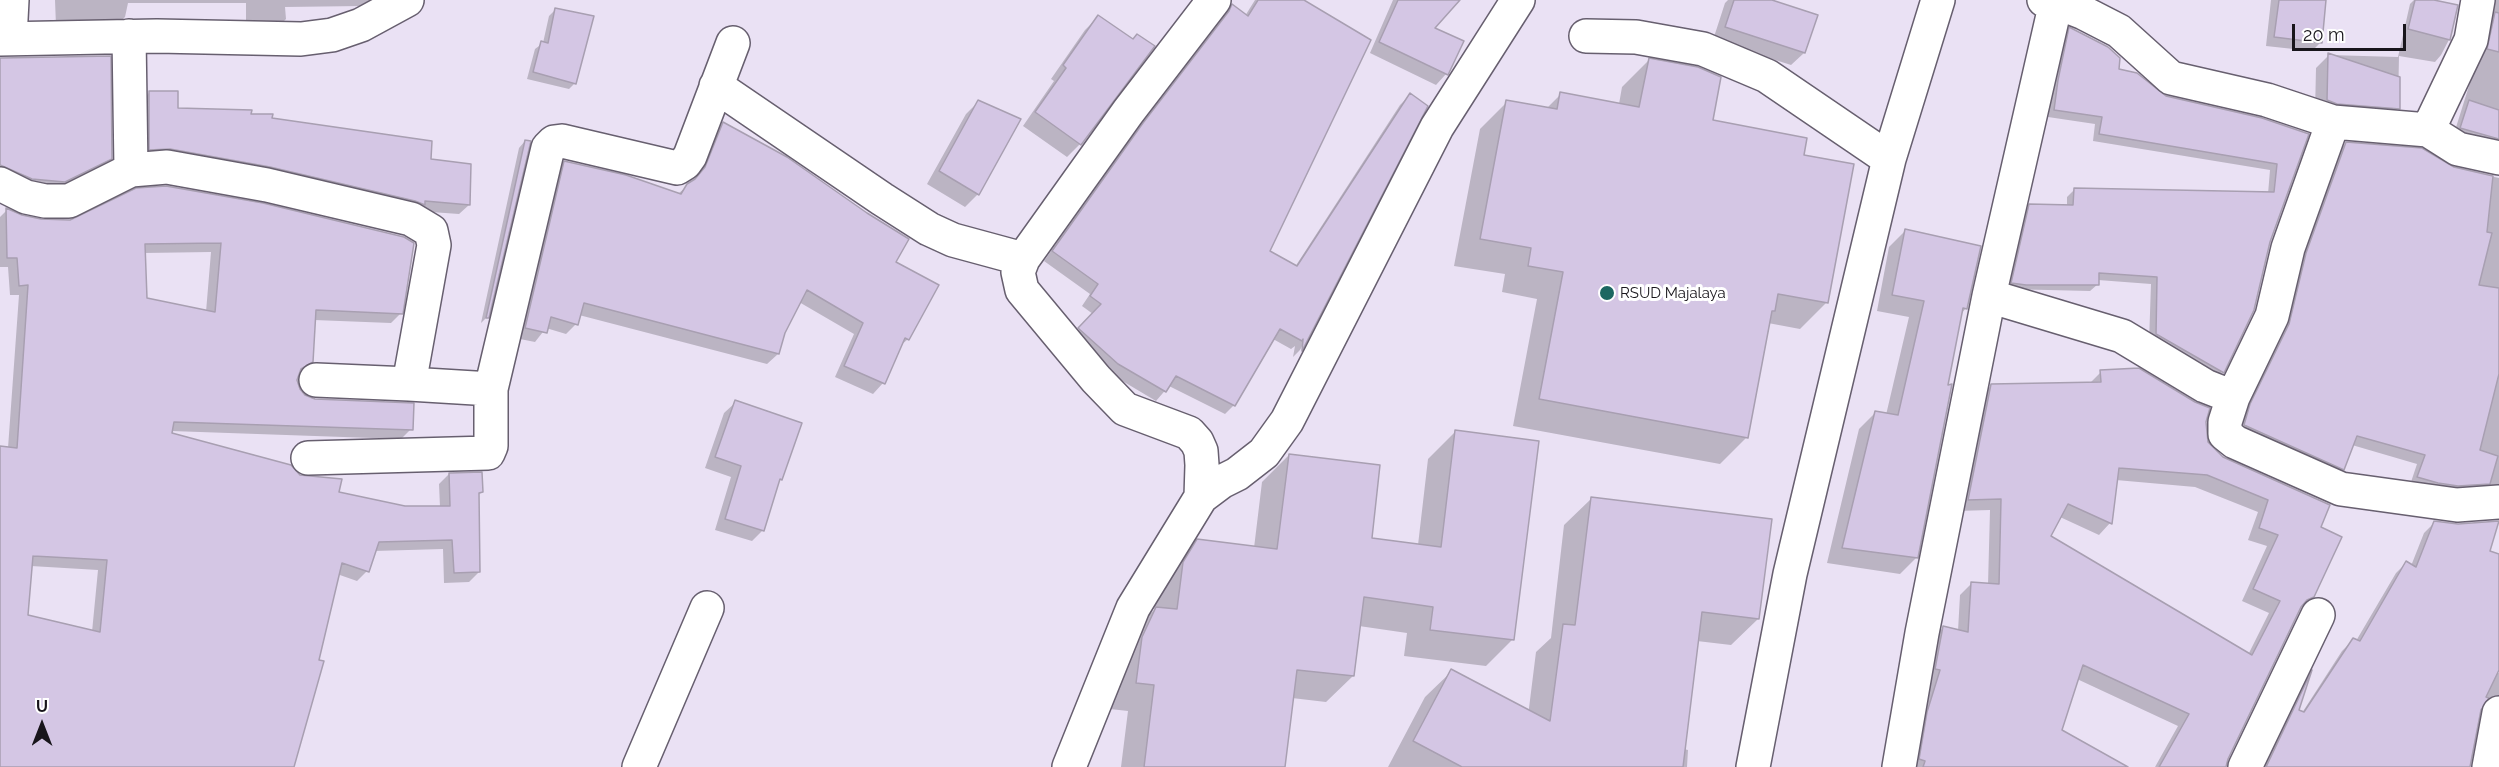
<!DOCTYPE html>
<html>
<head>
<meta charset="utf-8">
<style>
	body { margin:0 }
	#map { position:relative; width:2499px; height:767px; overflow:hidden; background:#eae1f4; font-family:Raleway,sans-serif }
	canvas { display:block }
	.north { position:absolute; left:12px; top:695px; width:60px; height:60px; -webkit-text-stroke:4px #fff; paint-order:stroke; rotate:0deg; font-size:16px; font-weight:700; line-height:24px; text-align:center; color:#18151b }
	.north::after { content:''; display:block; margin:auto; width:21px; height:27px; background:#18151b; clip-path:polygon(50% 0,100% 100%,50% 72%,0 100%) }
	.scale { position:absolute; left:2292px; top:24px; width:114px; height:27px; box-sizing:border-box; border:3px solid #18151b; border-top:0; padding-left:8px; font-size:18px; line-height:21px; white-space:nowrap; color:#18151b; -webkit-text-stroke:4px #fff; paint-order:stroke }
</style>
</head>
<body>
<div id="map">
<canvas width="2499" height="767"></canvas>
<div class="north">U</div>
<div class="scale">20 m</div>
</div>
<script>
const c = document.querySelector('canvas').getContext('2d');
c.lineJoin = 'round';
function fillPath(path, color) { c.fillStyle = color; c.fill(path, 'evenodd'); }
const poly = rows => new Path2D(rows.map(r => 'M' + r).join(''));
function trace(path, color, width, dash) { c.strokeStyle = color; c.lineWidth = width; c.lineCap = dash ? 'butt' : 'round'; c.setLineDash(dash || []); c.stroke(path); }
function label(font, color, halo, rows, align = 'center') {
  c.font = font + ' Raleway,sans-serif'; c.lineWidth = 6; c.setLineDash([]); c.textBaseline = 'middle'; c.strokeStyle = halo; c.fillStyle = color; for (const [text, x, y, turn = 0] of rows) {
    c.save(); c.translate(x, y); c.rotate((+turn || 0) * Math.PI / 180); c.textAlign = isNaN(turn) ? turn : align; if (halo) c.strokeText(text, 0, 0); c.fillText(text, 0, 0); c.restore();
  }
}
fillPath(poly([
	[55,0,372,0,362,6,285,7,286,19,278,27,246,27,246,3,128,3,125,17,117,25,56,26],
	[1255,0,1300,0,1268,252,1295,267,1400,105,1410,95,1426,106,1300,350,1293,357,1295,346,1291,349,1273,339,1234,405,1225,414,1169,386,1156,401,1109,373,1070,339,1093,314,1082,306,1090,294,1044,261,1134,134,1220,23,1223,15,1232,6,1245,16],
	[1393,0,1458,0,1433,28,1446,74,1436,85,1370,53],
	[1728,0,1768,0,1804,53,1791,65,1713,40,1725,3],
	[2271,0,2324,0,2321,42,2312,51,2266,46],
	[2414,0,2456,6,2452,34,2441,55,2435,62,2399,56,2398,108,2385,121,2315,113,2316,68,2329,55,2398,57,2410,4],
	[2486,0,2499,0,2499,151,2453,137,2473,73],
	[555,10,575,83,569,89,527,79,535,49,543,43,549,16],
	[1098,17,1080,144,1067,157,1023,126,1054,81,1051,79,1085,30],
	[2070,29,2118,70,2166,98,2307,135,2269,241,2253,309,2222,372,2215,379,2149,342,2151,284,2098,280,2098,284,2090,291,2005,289,2022,213,2030,206,2067,207,2067,197,2074,190,2268,194,2270,170,2093,141,2095,124,2048,117,2051,88,2063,36],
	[1649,60,1711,121,1802,156,1827,302,1800,329,1768,323,1747,437,1720,464,1513,426,1537,299,1502,292,1505,274,1454,266,1480,129,1507,102,1546,109,1561,94,1619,104,1622,87],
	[149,93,177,109,250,116,271,120,430,161,469,205,459,214,417,211,140,159,139,103],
	[979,101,978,194,965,207,927,184,966,114],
	[723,124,894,262,908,339,899,347,883,383,873,394,835,377,854,334,799,302,784,333,778,354,767,364,579,315,576,324,566,334,546,328,535,342,515,338,554,173,565,162,678,194,695,179,713,134],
	[525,141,487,317,481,323,519,148],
	[2346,143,2499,178,2499,495,2410,485,2417,464,2352,445,2342,469,2334,477,2236,434,2338,152],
	[111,158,102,166,55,190,21,185,27,178,54,177],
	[137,190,401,313,391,323,314,320,311,361,298,374,296,380,298,390,305,397,411,429,401,439,171,431,171,434,299,476,337,493,405,507,440,507,439,484,449,474,482,492,477,496,479,572,469,582,444,583,443,549,374,551,367,571,357,581,337,574,292,767,0,767,0,448,8,448,19,295,10,295,8,267,0,267,0,217,7,210,21,217,41,221,70,221],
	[211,252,206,312,145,299,144,253],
	[31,566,98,570,92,632,27,616],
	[1905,231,1966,308,1961,314,1916,558,1900,574,1827,563,1859,429,1875,413,1886,415,1909,317,1877,311,1889,247],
	[2101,372,2205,422,2206,442,2222,458,2320,528,2313,596,2298,609,2222,767,2155,767,2178,726,2077,679,2060,730,2125,767,1909,767,1931,639,1943,628,1958,631,1960,595,1972,583,1988,585,1990,510,1957,511,1979,397,1991,386,2089,384],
	[2116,480,2195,487,2258,512,2248,540,2267,546,2242,601,2269,613,2248,655,2049,537,2060,517,2099,535,2110,523],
	[736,402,781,479,778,482,763,530,752,541,715,530,731,477,705,468,724,413],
	[1455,432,1513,639,1486,666,1404,656,1407,633,1359,626,1353,676,1326,702,1292,698,1283,767,1121,767,1128,711,1110,709,1129,635,1154,610,1157,590,1170,568,1198,541,1254,548,1262,482,1289,455,1370,539,1418,545,1428,459],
	[1591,499,1758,619,1731,645,1697,641,1684,749,1688,750,1687,767,1503,767,1528,716,1536,652,1551,638,1564,525],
	[2435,522,2499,556,2499,637,2398,665,2499,673,2499,708,2490,705,2481,705,2469,767,2260,767,2302,683,2309,676,2297,711,2302,713,2342,651,2353,640,2356,641,2396,573,2406,563,2411,566,2424,533],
	[1452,671,1477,767,1388,767,1425,697]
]), '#0003');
const building = poly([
	[1258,0,1304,0,1371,40,1270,251,1297,266,1410,93,1428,106,1302,351,1303,339,1302,341,1280,329,1235,406,1176,376,1166,392,1118,364,1078,328,1101,304,1090,296,1098,284,1052,251,1143,123,1229,11,1232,4,1248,16,1258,0],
	[1398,0,1460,0,1435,28,1464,41,1448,75,1379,42,1398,0],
	[1734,0,1772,0,1818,15,1805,53,1725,27,1734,0],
	[2279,0,2326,0,2322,43,2274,37,2279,0],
	[2415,0,2434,0,2458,5,2450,40,2408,29,2415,0],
	[555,8,594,16,576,84,533,72,541,41,548,43,555,8],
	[2495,12,2499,13,2499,52,2487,49,2495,12],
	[1098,15,1133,39,1137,34,1155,46,1081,145,1035,112,1066,68,1063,65,1098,15],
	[2069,27,2108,47,2120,58,2119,69,2137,73,2166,96,2262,118,2309,134,2270,242,2254,310,2224,373,2156,334,2157,277,2099,273,2099,285,2026,285,2011,283,2029,204,2073,205,2074,188,2274,192,2277,164,2099,134,2102,117,2054,110,2058,80,2069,27],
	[2328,53,2400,77,2400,109,2337,104,2327,100,2328,53],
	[111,56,112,159,65,182,32,179,0,165,0,58,111,56],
	[1649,58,1698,67,1721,77,1713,120,1807,138,1804,155,1854,164,1828,303,1778,294,1775,311,1772,311,1748,438,1539,399,1563,272,1528,266,1531,248,1480,239,1506,100,1557,109,1560,92,1639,107,1649,58],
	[149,91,178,91,178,108,252,110,251,114,273,114,272,118,432,141,431,159,471,164,470,205,425,201,425,205,415,201,270,167,170,149,149,150,149,91],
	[978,100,1021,119,979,195,939,171,978,100],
	[2469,100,2499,110,2499,139,2460,128,2469,100],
	[723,122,787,157,867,213,909,239,896,262,939,285,909,340,905,338,885,384,844,366,863,323,807,290,785,333,779,354,584,303,578,325,551,317,547,333,525,328,564,161,626,175,681,194,687,184,695,179,705,167,723,122],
	[525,140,531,141,489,318,486,318,525,140],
	[2346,142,2422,148,2454,167,2493,176,2487,232,2492,233,2479,285,2499,288,2499,374,2480,450,2498,456,2490,484,2458,486,2438,483,2417,477,2425,455,2357,436,2344,470,2244,425,2250,404,2289,324,2306,253,2346,142],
	[166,186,263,203,404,237,414,243,403,314,316,310,313,362,301,369,297,380,300,389,305,395,315,399,414,403,413,430,174,422,172,433,291,465,300,475,342,479,339,492,405,506,450,506,449,473,482,472,483,492,479,493,480,572,454,573,452,540,379,542,369,572,342,563,319,660,324,661,294,767,0,767,0,446,17,448,28,285,19,286,17,258,7,258,6,208,22,215,41,219,70,220,136,188,166,186],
	[221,243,215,312,147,298,145,244,221,243],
	[33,556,107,560,100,632,28,615,33,556],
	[1905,229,1981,246,1967,309,1963,308,1948,385,1952,384,1918,558,1842,548,1875,411,1898,415,1924,301,1892,295,1905,229],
	[2139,368,2195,402,2210,408,2206,422,2208,442,2223,457,2330,505,2321,527,2342,537,2314,597,2307,600,2301,607,2228,759,2226,767,2159,767,2189,714,2083,665,2062,730,2128,767,1923,767,1925,761,1919,759,1927,712,1940,670,1935,669,1943,626,1968,632,1971,582,1999,584,2001,499,1968,500,1991,384,2101,382,2100,370,2139,368],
	[2119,468,2207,475,2268,500,2259,528,2278,535,2253,589,2280,601,2252,655,2051,536,2068,504,2112,524,2119,468],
	[735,400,802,423,782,480,780,479,764,531,725,519,741,466,715,457,735,400],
	[1455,430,1539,441,1514,640,1430,630,1433,607,1364,597,1354,676,1297,670,1285,767,1144,767,1154,685,1136,683,1142,637,1156,607,1177,609,1183,562,1197,539,1277,549,1289,454,1380,465,1372,538,1441,547,1455,430],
	[1591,497,1772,519,1759,619,1702,612,1683,767,1462,767,1413,741,1451,669,1550,721,1563,624,1575,625,1591,497],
	[2434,521,2458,524,2499,521,2490,551,2499,554,2499,670,2486,697,2489,698,2481,710,2470,767,2266,767,2312,670,2299,710,2304,712,2353,638,2360,641,2406,561,2416,567,2434,521]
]);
fillPath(building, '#d4c6e4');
trace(building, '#a89fb1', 1.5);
const street = poly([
	[2044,0,2056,2,1989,296,2122,336,2205,386,2233,397,2272,316,2288,248,2333,122],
	[2057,0,2056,2,2084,13,2119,31,2171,78,2267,100,2333,122,2428,130,2471,40,2478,0],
	[129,36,131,170],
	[1586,36,1636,37,1703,49,1767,76,1889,159],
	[0,39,157,36,301,39,332,35,361,25,407,0],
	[10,39,12,0],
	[716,86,882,199,929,229,953,240,1023,259],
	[2428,130,2458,149,2499,158],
	[0,184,26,197,45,201,69,201,131,170,167,167,267,185,411,219,431,231,434,245,409,384,491,389,548,148,554,142,562,141,677,168,685,163,690,156,733,43],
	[316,380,409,384],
	[2233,397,2225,422,2225,434,2235,442,2341,489,2457,505,2499,502],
	[308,458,488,453,491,446,491,389],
	[1201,497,1202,465,1201,451,1197,442,1189,433,1125,409,1096,379,1022,290,1018,272,1023,259,1128,112,1214,0],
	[639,767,707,608],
	[1069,767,1133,608,1201,497,1221,482,1237,474,1264,453,1287,421,1437,127,1518,0],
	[1753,767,1790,574,1889,159,1938,0],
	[1899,767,1922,633,1989,296],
	[2245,767,2318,615],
	[2489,767,2499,713]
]);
trace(street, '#675f6f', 36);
trace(street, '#fff', 33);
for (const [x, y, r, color] of [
	[1607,293,8,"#1c6761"]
]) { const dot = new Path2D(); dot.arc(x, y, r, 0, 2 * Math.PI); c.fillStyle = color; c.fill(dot); trace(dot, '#fff', 2); }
label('15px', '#18151b', '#fff', [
	["RSUD Majalaya",1620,293]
], 'left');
</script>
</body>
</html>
